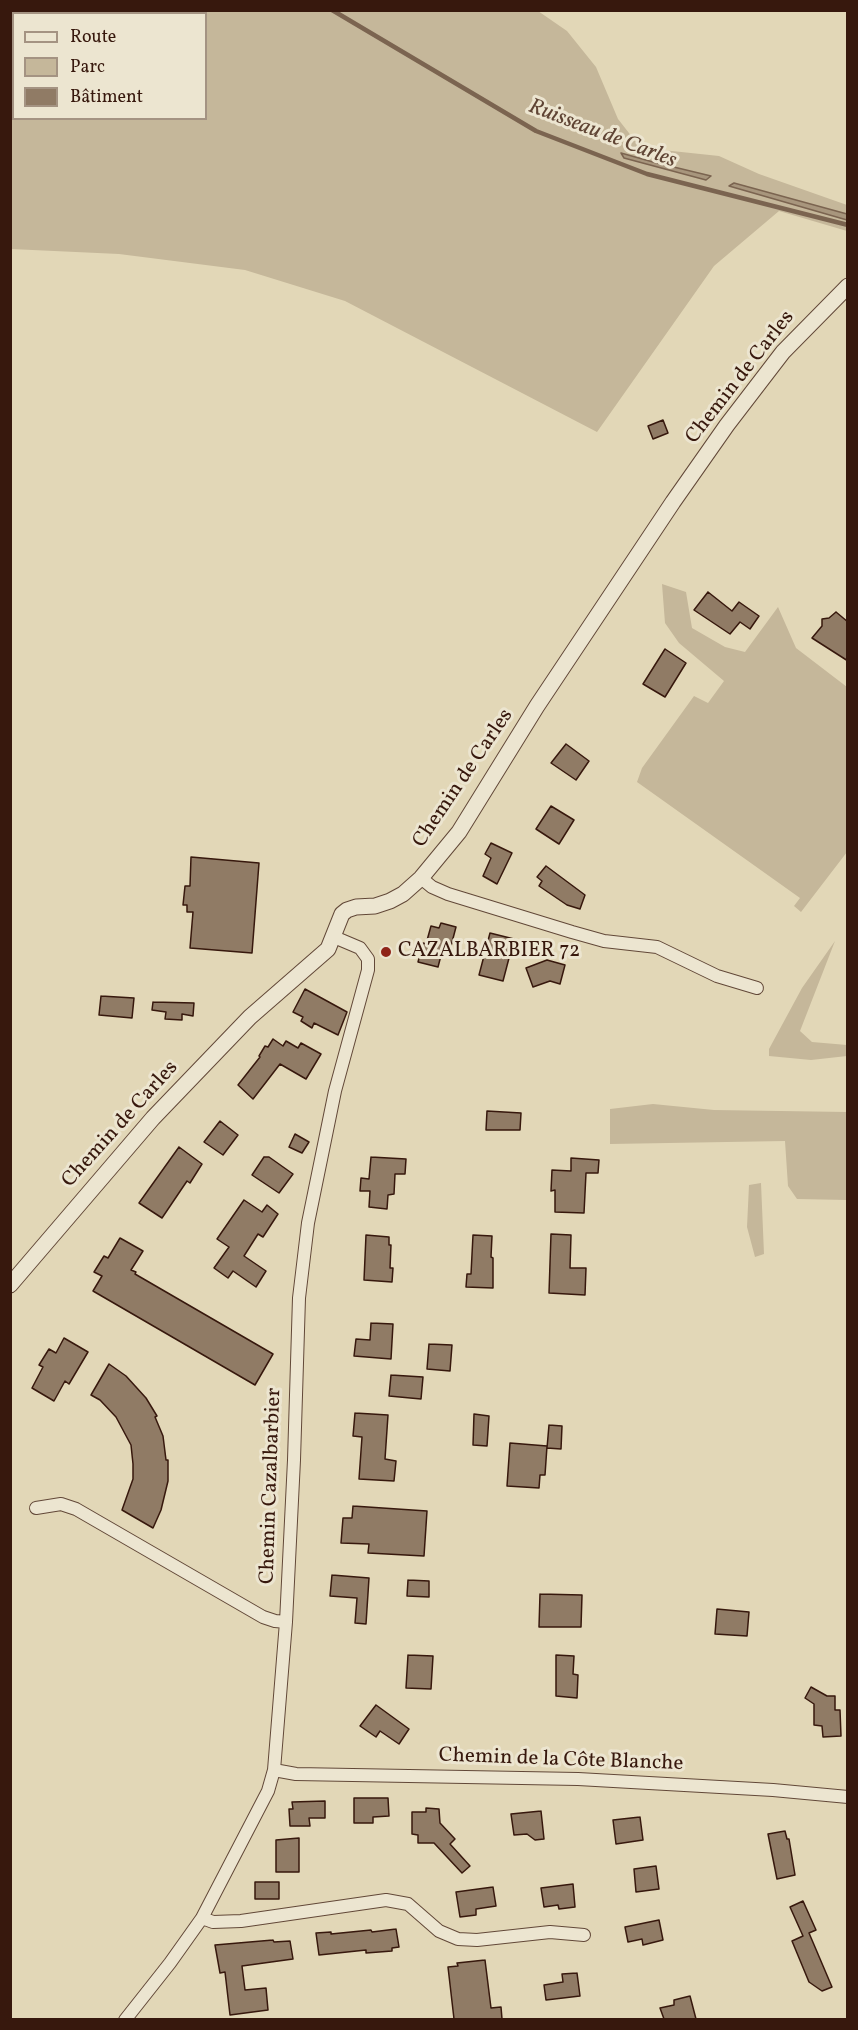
<!DOCTYPE html>
<html>
<head>
<meta charset="utf-8">
<style>
	body { margin:0 }
	#map { position:relative; width:858px; height:2030px; overflow:hidden; background:#e2d7b7; font-family:Vollkorn,serif }
	canvas { display:block }
	.frame { position:absolute; inset:0; border:12px solid #37180d; pointer-events:none }
	.legend { position:absolute; left:12px; top:12px; width:195px; height:108px; box-sizing:border-box; background:#ece5d0; border:2px solid #a49382; margin:0; padding:8px 10px; list-style:none; font-size:18px; color:#37180d }
	.legend li { display:flex; align-items:center; gap:12px; height:30px }
	.legend b { width:30px; border:2px solid #a49382 }
</style>
</head>
<body>
<div id="map">
<canvas width="858" height="2030"></canvas>
<div class="frame"></div>
<ul class="legend">
<li><b style="height:8px;background:#ece5d0"></b>Route</li>
<li><b style="height:16px;background:#c5b79a"></b>Parc</li>
<li><b style="height:16px;background:#907b65"></b>Bâtiment</li>
</ul>
</div>
<script>
const c = document.querySelector('canvas').getContext('2d');
c.lineJoin = 'round';
function fillPath(path, color) { c.fillStyle = color; c.fill(path, 'evenodd'); }
const poly = rows => new Path2D(rows.map(r => 'M' + r).join(''));
function trace(path, color, width, dash) { c.strokeStyle = color; c.lineWidth = width; c.lineCap = dash ? 'butt' : 'round'; c.setLineDash(dash || []); c.stroke(path); }
function label(font, color, halo, rows, align = 'center') {
  c.font = font + ' Vollkorn,serif'; c.lineWidth = 6; c.setLineDash([]); c.textBaseline = 'middle'; c.strokeStyle = halo; c.fillStyle = color; for (const [text, x, y, turn = 0] of rows) {
    c.save(); c.translate(x, y); c.rotate((+turn || 0) * Math.PI / 180); c.textAlign = isNaN(turn) ? turn : align; if (halo) c.strokeText(text, 0, 0); c.fillText(text, 0, 0); c.restore();
  }
}
fillPath(poly([
	[10,11,538,11,567,31,596,67,618,119,636,142,653,149,719,156,759,174,847,205,847,231,779,211,714,266,597,432,345,301,245,270,119,254,11,249],
	[14,14,206,14,206,118,14,118],
	[662,584,686,592,692,628,725,647,745,652,778,607,796,648,847,687,847,852,801,912,794,906,800,898,637,782,642,768,694,696,708,703,724,681,679,643,665,623],
	[835,941,800,1031,812,1042,847,1045,847,1056,811,1060,769,1056,769,1049,802,988],
	[653,1104,714,1110,847,1112,847,1200,797,1199,788,1186,785,1141,610,1144,610,1109],
	[761,1183,764,1254,755,1257,747,1227,749,1185]
]), '#c5b79a');
const water = poly([
	[621,153,653,162,711,176,706,180,624,158,621,153],
	[734,183,847,214,847,220,729,186,734,183]
]);
fillPath(water, '#a8967d');
trace(water, '#7b6450', 1.5);
trace(poly([
	[332,10,536,131,647,174,848,225]
]), '#7b6450', 4.5);
const building = poly([
	[663,420,668,433,653,439,648,426,663,420],
	[708,592,732,611,739,602,759,616,750,629,740,622,730,634,694,610,708,592],
	[836,612,848,622,848,661,812,638,822,626,822,619,829,618,836,612],
	[665,649,686,663,665,697,643,684,665,649],
	[566,744,589,761,576,780,551,763,566,744],
	[551,806,574,820,559,844,536,829,551,806],
	[491,843,512,853,497,884,483,876,491,858,485,854,491,843],
	[191,857,259,863,252,953,190,948,193,912,187,912,187,905,183,905,185,886,190,886,191,857],
	[546,866,585,895,580,909,567,905,539,886,542,881,537,877,546,866],
	[441,923,456,927,451,946,444,944,438,967,418,962,423,943,426,944,431,926,439,928,441,923],
	[490,933,514,939,503,981,479,975,490,933],
	[547,960,565,965,560,984,550,981,533,987,526,968,547,960],
	[305,989,347,1012,338,1035,314,1023,312,1028,301,1021,303,1017,293,1012,305,989],
	[101,996,134,998,132,1018,99,1015,101,996],
	[153,1002,194,1003,193,1016,182,1014,182,1020,165,1019,166,1012,152,1010,153,1002],
	[273,1039,283,1046,286,1041,298,1048,301,1043,321,1054,306,1079,280,1064,253,1099,238,1085,260,1057,259,1056,265,1046,268,1047,273,1039],
	[487,1111,521,1113,520,1130,486,1130,487,1111],
	[220,1121,238,1135,223,1155,204,1142,220,1121],
	[295,1134,309,1142,302,1153,289,1147,295,1134],
	[179,1147,202,1164,190,1183,187,1181,162,1218,139,1203,179,1147],
	[264,1157,269,1157,293,1174,279,1193,252,1175,264,1157],
	[371,1157,406,1159,405,1174,395,1174,394,1194,388,1195,387,1209,369,1207,370,1191,360,1191,361,1178,369,1179,371,1157],
	[571,1158,599,1160,598,1173,586,1173,584,1213,555,1212,555,1190,551,1191,552,1170,571,1171,571,1158],
	[244,1200,262,1212,267,1205,278,1214,263,1237,258,1234,244,1256,266,1271,256,1287,233,1271,228,1278,214,1268,229,1247,217,1239,244,1200],
	[551,1234,571,1235,570,1268,586,1268,585,1295,549,1293,551,1234],
	[366,1235,389,1237,389,1245,391,1245,390,1268,393,1268,392,1282,364,1280,366,1235],
	[473,1235,492,1236,491,1257,493,1258,493,1288,466,1287,467,1274,471,1274,473,1235],
	[120,1238,143,1251,131,1270,136,1272,135,1274,273,1354,255,1385,93,1291,102,1276,94,1272,104,1256,108,1258,120,1238],
	[371,1323,393,1324,391,1359,354,1356,356,1339,370,1340,371,1323],
	[64,1338,88,1352,69,1384,65,1381,54,1401,32,1388,43,1367,39,1365,49,1349,56,1353,64,1338],
	[429,1344,452,1345,450,1371,427,1369,429,1344],
	[109,1364,126,1376,146,1398,157,1416,155,1417,163,1436,166,1460,168,1460,168,1481,161,1510,153,1528,122,1510,133,1479,133,1464,131,1445,116,1417,100,1400,91,1395,109,1364],
	[391,1375,423,1377,421,1399,389,1396,391,1375],
	[355,1413,388,1415,385,1459,396,1461,394,1481,359,1479,362,1437,353,1436,355,1413],
	[474,1414,489,1416,487,1446,473,1445,474,1414],
	[549,1425,562,1426,561,1449,547,1448,549,1425],
	[510,1443,547,1446,545,1475,540,1475,539,1488,507,1486,510,1443],
	[353,1506,427,1511,424,1556,368,1553,369,1544,341,1543,343,1518,352,1518,353,1506],
	[332,1575,369,1578,366,1624,355,1623,357,1598,330,1596,332,1575],
	[408,1580,429,1581,429,1597,407,1596,408,1580],
	[540,1594,582,1595,581,1627,539,1627,540,1594],
	[717,1609,749,1612,747,1636,715,1634,717,1609],
	[408,1655,433,1656,431,1689,406,1688,408,1655],
	[556,1655,574,1656,573,1674,578,1675,577,1698,556,1696,556,1655],
	[811,1687,827,1696,835,1696,835,1710,840,1710,841,1736,823,1737,822,1726,814,1725,814,1704,805,1698,811,1687],
	[376,1705,409,1729,399,1744,380,1731,376,1737,360,1726,376,1705],
	[354,1798,388,1798,389,1816,373,1817,373,1823,354,1823,354,1798],
	[325,1801,325,1818,309,1818,310,1826,290,1826,289,1809,293,1809,292,1802,325,1801],
	[426,1808,439,1809,440,1823,455,1839,450,1844,470,1866,462,1873,434,1843,418,1843,418,1835,412,1834,412,1812,426,1812,426,1808],
	[541,1811,544,1839,535,1840,527,1834,514,1835,511,1814,541,1811],
	[640,1817,643,1840,616,1844,613,1820,640,1817],
	[785,1831,787,1839,789,1839,795,1875,777,1879,768,1834,785,1831],
	[299,1838,299,1872,276,1872,276,1840,299,1838],
	[656,1866,659,1889,636,1892,634,1869,656,1866],
	[255,1882,279,1882,279,1899,255,1899,255,1882],
	[573,1884,575,1907,559,1909,558,1905,544,1907,541,1888,573,1884],
	[493,1887,496,1906,476,1909,476,1915,460,1917,456,1892,493,1887],
	[803,1901,816,1930,809,1933,832,1987,822,1991,809,1982,792,1941,803,1936,790,1907,803,1901],
	[659,1920,663,1940,643,1945,642,1939,628,1942,625,1927,659,1920],
	[396,1929,399,1947,392,1948,392,1951,366,1953,366,1950,319,1955,316,1933,331,1932,331,1934,371,1930,372,1932,396,1929],
	[273,1940,274,1942,290,1941,293,1959,242,1966,245,1990,266,1988,268,2010,230,2015,225,1972,220,1973,215,1945,273,1940],
	[485,1960,491,2008,501,2007,502,2019,454,2019,448,1967,458,1966,457,1963,485,1960],
	[577,1973,580,1996,546,2000,544,1985,563,1982,562,1974,577,1973],
	[690,1996,696,2019,664,2019,660,2008,674,2005,674,2000,690,1996]
]);
fillPath(building, '#907b65');
trace(building, '#37180d', 1.5);
const minor = poly([
	[421,878,432,887,448,894,572,932,604,941,657,947,717,976,757,988],
	[36,1508,61,1504,76,1509,263,1617,275,1621,286,1622],
	[274,1770,296,1774,578,1779,773,1790,848,1797],
	[202,1918,213,1922,241,1921,386,1900,408,1904,439,1931,458,1939,477,1940,550,1932,584,1935],
	[125,2020,170,1963,202,1918,268,1791,274,1770,286,1622,294,1460,299,1298,308,1223,335,1091,368,970,368,959,360,948,334,937]
]);
const tertiary = poly([
	[10,1285,153,1118,250,1017,328,949,342,914,347,910,356,907,375,906,390,901,403,894,421,878,459,832,537,706,673,502,727,425,783,352,848,286]
]);
trace(minor, '#624838', 14);
trace(tertiary, '#624838', 17);
trace(minor, '#ece5d0', 12);
trace(tertiary, '#ece5d0', 15);
for (const [x, y, r, color] of [
	[386,952,6,"#8f2418"]
]) { const dot = new Path2D(); dot.arc(x, y, r, 0, 2 * Math.PI); c.fillStyle = color; c.fill(dot); trace(dot, '#ece5d0', 2); }
label('21px', '#37180d', '#ece5d0', [
	["Chemin de Carles",741,378,-52],
	["Chemin de Carles",464,779,-56],
	["Chemin de Carles",121,1125,-48],
	["Chemin Cazalbarbier",272,1486,-88],
	["Chemin de la Côte Blanche",561,1761,2]
]);
label('21px', '#37180d', '#ece5d0', [
	["CAZALBARBIER 72",398,952]
], 'left');
label('italic 22px', '#5f4434', '#ece5d0', [
	["Ruisseau de Carles",602,135,21]
]);
</script>
</body>
</html>
